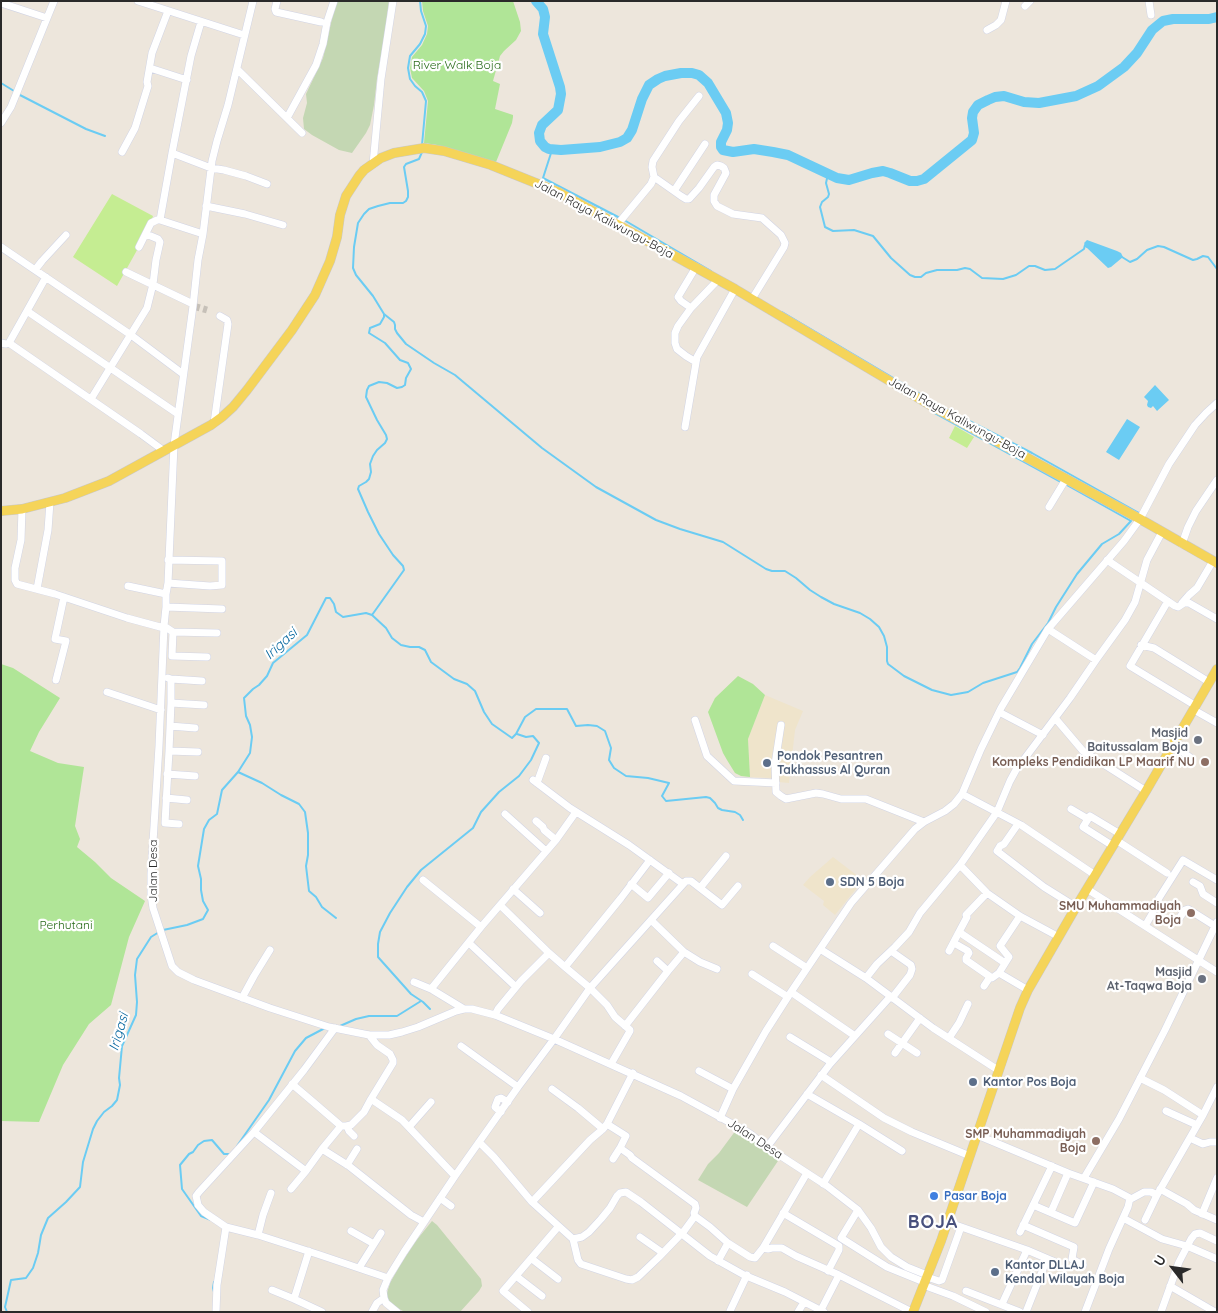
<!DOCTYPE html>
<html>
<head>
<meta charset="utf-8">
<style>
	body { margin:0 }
	#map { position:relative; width:1218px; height:1313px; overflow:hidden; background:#ede6dc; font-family:Quicksand,sans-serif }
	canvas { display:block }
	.frame { position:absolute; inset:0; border:2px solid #2a2a2a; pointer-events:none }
	.north { position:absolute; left:1148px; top:1243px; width:50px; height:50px; -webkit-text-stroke:4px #fff; paint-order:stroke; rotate:300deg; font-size:14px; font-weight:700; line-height:20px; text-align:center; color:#2a2a2a }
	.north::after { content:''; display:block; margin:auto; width:18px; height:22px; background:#2a2a2a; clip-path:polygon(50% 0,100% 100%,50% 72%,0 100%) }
</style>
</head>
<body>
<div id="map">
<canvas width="1218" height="1313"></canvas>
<div class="frame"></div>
<div class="north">U</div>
</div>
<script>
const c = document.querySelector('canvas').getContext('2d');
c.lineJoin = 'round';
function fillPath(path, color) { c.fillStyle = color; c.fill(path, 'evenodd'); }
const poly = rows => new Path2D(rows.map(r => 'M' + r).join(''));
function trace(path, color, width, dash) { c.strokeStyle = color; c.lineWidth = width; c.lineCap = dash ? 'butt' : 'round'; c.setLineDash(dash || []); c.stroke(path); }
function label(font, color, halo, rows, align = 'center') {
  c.font = font + ' Quicksand,sans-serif'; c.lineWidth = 4.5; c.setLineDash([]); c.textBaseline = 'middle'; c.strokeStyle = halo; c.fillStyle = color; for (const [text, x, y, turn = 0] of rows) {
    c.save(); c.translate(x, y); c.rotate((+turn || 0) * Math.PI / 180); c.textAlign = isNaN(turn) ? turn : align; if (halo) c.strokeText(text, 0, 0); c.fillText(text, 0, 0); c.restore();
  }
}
fillPath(poly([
	[765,695,803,711,795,730,789,783,778,782,772,778,750,777,748,739],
	[833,857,863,880,835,915,823,905,824,901,803,885,810,877]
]), '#efe4cb');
fillPath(poly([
	[422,1,513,1,520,22,521,31,516,40,504,51,500,56,493,81,500,84,495,109,513,115,513,117,512,123,496,162,437,145,424,143,428,101,424,91,412,78,410,68,412,57,422,45,427,34,428,26,423,11],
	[1,664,13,668,60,698,39,732,30,751,58,763,84,767,75,826,80,839,77,847,95,862,111,878,145,901,129,937,111,1005,89,1024,63,1065,39,1122,1,1121],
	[738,676,753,684,765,695,748,739,750,777,741,776,735,773,727,760,723,753,708,712,715,698]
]), '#b0e597');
fillPath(poly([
	[336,1,389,1,385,33,377,79,374,105,370,125,366,133,352,153,339,150,312,135,304,129,303,118,307,103,306,94,323,58],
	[736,1130,780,1158,747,1207,698,1180,708,1164,719,1153],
	[432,1221,437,1225,481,1279,482,1286,479,1291,460,1312,405,1312,393,1306,387,1298,387,1293,390,1283,400,1265,415,1242]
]), '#c4d7b3');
fillPath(poly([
	[112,194,153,216,151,222,136,252,117,286,73,257],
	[955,426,974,437,967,448,949,438]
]), '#c5ed92');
fillPath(poly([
	[1087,240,1117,251,1121,253,1123,257,1111,267,1108,268,1087,248,1084,243],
	[1155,385,1169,400,1157,411,1153,406,1151,408,1148,407,1147,405,1148,401,1144,397],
	[1127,419,1140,427,1119,460,1106,452]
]), '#6bccf3');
trace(poly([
	[420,1,421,11,426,26,425,34,420,44,410,56,408,68,410,79,415,86,422,92,426,101,422,145],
	[1,83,14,91],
	[18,94,86,129,105,136],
	[552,150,543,178,620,218],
	[422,152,419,159,406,164,404,167,408,191,408,197,406,201,403,203,390,203,378,206,369,209,364,214,358,223,354,247,353,268,356,275,373,296,384,314,394,322,395,325,395,329,397,333,406,344,434,363,455,375,542,448,596,487,656,520,680,529,723,542,766,569,772,571,785,571,796,578,810,590,821,597,834,604,860,613,870,619,879,627,884,636,887,647,887,661,888,664,904,676,932,690,951,695,968,692,983,683,1017,672,1020,668,1032,644,1048,623,1056,607,1077,574,1102,544,1119,534,1131,521,1065,484],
	[828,174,826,183,829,194,828,197,822,202,820,207,825,227,833,231,854,230,873,236,891,258,910,275,915,277,921,277,926,273,937,270,957,270,965,268,970,269,982,278,1003,279,1016,275,1029,266,1035,266,1045,270,1055,269,1084,249,1085,245,1087,247],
	[624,220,711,271],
	[1122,257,1130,262,1137,259,1147,250,1158,246,1164,247,1193,260,1197,259,1203,256,1208,257,1217,269],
	[782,312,944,408,1032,453,1139,513],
	[933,412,1061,482],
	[372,615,404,570,403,566,393,555,379,534,368,512,358,489,359,486,366,482,369,479,371,472,370,464,373,456,377,450,385,443,387,439,386,435,377,420,366,397,367,390,369,386,379,382,387,383,397,388,402,387,405,385,406,378,411,369,408,363,400,360,385,343,369,333,370,328,380,324,384,317,384,314],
	[238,772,262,783,281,795,299,804,305,812,308,833,308,855,306,866,309,891,316,897,322,907,336,918],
	[163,930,187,925,203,919,208,910,203,901,201,890,201,879,198,866,204,829,209,820,217,814,222,790,238,772,250,753,252,737,250,725,246,716,244,698,253,689,259,685,267,676,273,663,307,635,326,598,330,598,334,604,336,612,343,617,366,613,372,615,386,628,392,638,401,645,410,647,419,647,425,650,431,662,454,679,467,684,475,691,484,712,492,724,512,738,516,734,525,717,536,709,567,709,576,726,588,725,597,726,605,731,611,748,609,760,614,768,626,776,648,778,669,783,662,796,666,801,706,797,710,798,715,803,718,808,722,810,735,812,740,815,743,820],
	[430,1009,423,1002,411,994,378,957,378,944,380,932,390,913,407,887,421,870,473,828,481,812,499,792,519,776,531,760,539,743,533,736,526,737,517,734],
	[340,1026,356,1019,369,1016,397,1016,421,1001],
	[237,1146,269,1100,295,1051,306,1038,325,1028],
	[211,1220,201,1216,182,1189,180,1165,189,1154,193,1152,198,1145,204,1141,212,1140,224,1154,229,1154],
	[214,1292,213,1288,214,1282],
	[7,1312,5,1307,11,1280,26,1278,33,1268,38,1253,41,1235,48,1218,66,1202,80,1187,83,1162,93,1129,97,1121,104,1112,112,1106,117,1100,120,1085,119,1078,122,1046,136,1015,137,1002,135,975,137,959,151,937,159,932]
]), '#6bccf3', 2);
trace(poly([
	[536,1,543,9,545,17,543,34,560,87,561,94,558,110,542,125,539,133,540,141,545,147,549,149,561,150,600,147,620,142,627,138,632,130,642,99,649,85,658,79,665,76,681,73,692,73,699,75,708,83,726,113,728,123,727,130,721,142,721,147,723,150,733,152,754,149,773,152,788,155,837,178,849,180,872,173,883,171,890,173,910,181,917,181,924,179,972,140,974,133,972,118,973,112,978,105,988,100,995,97,1004,96,1024,102,1039,103,1076,96,1098,86,1124,67,1137,53,1152,30,1163,21,1173,19,1209,19,1217,17]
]), '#6bccf3', 10);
trace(poly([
	[193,306,207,310]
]), '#c6c0b8', 7, [7, 3.5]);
const minor = poly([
	[138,1,244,35],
	[253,1,228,105,217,141,212,161,203,234,198,260,193,306,174,445,168,583,166,594,166,607,164,626,159,746,151,874,151,895,153,908,172,966,178,972,194,980,270,1008,329,1027,369,1035,389,1035,402,1032,418,1027,456,1011,464,1009,472,1009,495,1015,554,1039,681,1096,749,1133,767,1147,827,1186,858,1210,871,1228,881,1247,891,1257,907,1267,927,1275],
	[277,1,275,9,276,12,321,22],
	[1149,1,1151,15],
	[1,3,47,18],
	[1025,6,1030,1],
	[987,30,996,25,1001,20,1006,1],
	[153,69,187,80],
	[237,69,302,133],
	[287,118,316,65,323,44,327,22,334,1],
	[1,123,11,107,54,1],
	[122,152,135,128,148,86,147,82,152,53,168,11],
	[172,153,211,168,224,170,246,176,267,184],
	[373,164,381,79,393,1],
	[654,177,681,196,686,199,689,199,699,188,714,167,717,165,721,166,724,168,726,173,714,195,714,201,717,206,733,214,762,218,781,235,785,243,784,247,752,299],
	[674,191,705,144],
	[206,206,245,214,283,225],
	[160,220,172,153,191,56,201,22],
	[617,225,651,184,654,177,652,167,653,161,679,121,699,96],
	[1,247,131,335,183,374],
	[139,247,151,223,157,220,160,220,203,234],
	[696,267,678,297,681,301,691,308,678,326,675,333,675,343,677,349,686,356,696,362],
	[35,270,42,261,66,235],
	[126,272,193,304],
	[691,308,715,283,717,279],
	[27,311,178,414],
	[1,343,6,344,9,343,141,434,164,451],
	[9,343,46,277],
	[91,399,147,308,153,284,156,260,160,242,158,239,146,234],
	[214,423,228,324,227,320,220,316],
	[685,427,697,357,735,289],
	[1049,507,1066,479],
	[22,509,21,540,15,568,15,580,17,584,55,594,127,618,164,628],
	[1182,544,1188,527,1196,511,1217,480],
	[1107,560,1175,606,1178,607,1184,603,1189,603,1217,619],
	[168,583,210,586,222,585,222,561,168,560],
	[128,586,166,594],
	[37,589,48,530,50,502],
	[1168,601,1130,666,1196,706],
	[1182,603,1189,595,1197,588,1213,561],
	[166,607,222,609],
	[164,626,173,632,172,656,207,657],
	[1048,629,1096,660],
	[173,632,217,633],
	[1141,645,1154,648,1209,682],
	[168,678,171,679,202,681],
	[171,679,171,703,204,705],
	[56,680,66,641,55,639,64,597],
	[107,692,161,710],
	[171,703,169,751,198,752],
	[1194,710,1217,723],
	[999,712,1043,735],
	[1055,718,1083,751,1146,791],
	[695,720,707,756,734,781,776,783],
	[781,725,775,764,776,792,781,796,786,799,816,793,823,794,841,799,866,799,924,822],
	[170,726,195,728],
	[1173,745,1191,758],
	[169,751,165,823,179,824],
	[167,774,195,776],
	[533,780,570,808,629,845,683,884],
	[537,783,546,758],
	[962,794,1021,825,1095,875],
	[166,798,187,800],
	[1071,809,1088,819],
	[505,814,546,851],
	[536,821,543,827,544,830,556,840],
	[1018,824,1004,844,1000,846,997,851,1044,887,1076,907],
	[1116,840,1167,873],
	[1113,846,1083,827,1090,816,1120,834],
	[960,865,987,893,1020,916,1059,937],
	[423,880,481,927],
	[1193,882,1200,886,1203,894,1217,903],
	[631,884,648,898,669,873],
	[700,888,726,856],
	[513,889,540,913],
	[1087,889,1217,972],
	[987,893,966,915,967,917,959,932,1005,963],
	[500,905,549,953],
	[651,920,684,952,700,962,717,969],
	[1178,920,1185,910,1188,909,1215,926],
	[1145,926,1152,914,1159,898,1183,860,1217,880],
	[469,943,516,987],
	[954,943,968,951,969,953,966,958,966,960,992,978,999,973,1009,957,1000,946,1020,916],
	[773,946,807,968],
	[820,949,866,978,933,1028,998,1070],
	[891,951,911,965,912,969,910,975,892,998],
	[949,951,959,932],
	[657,961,668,971,684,952],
	[565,967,590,988,607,1005,615,1017,630,1030,630,1031,611,1064],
	[999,973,1028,990],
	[752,974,788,997],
	[866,978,877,964,895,947,909,932,920,913,960,865,997,812,1010,781,1016,770,1070,698,1096,660,1125,620,1135,602,1147,560,1162,532],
	[414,982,431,989,464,1009],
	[984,986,990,977],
	[431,989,481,927,556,840,576,812],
	[791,992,855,1036],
	[242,998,254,976,270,950],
	[495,1015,498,1009,521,981,549,953,565,967,621,898,650,860],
	[625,1026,668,971],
	[335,1028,304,1070,254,1132,199,1192,196,1196,197,1200,198,1205,204,1212,226,1227,258,1235,320,1255,388,1278],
	[888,1034,917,1053],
	[369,1035,377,1045,390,1054,393,1060,393,1063,371,1099,402,1120,455,1176],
	[790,1037,831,1062],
	[949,1038,959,1023,968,1004],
	[461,1046,518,1087],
	[895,1053,920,1018],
	[699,1071,733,1089],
	[821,1075,884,1118,912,1132,970,1156],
	[1140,1078,1164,1090,1203,1115],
	[292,1084,312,1101,341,1126,346,1126,351,1125,364,1112,371,1099],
	[807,1094,859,1124,902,1151],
	[1166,1111,1197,1125],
	[501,1112,495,1107,498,1099,501,1098,508,1102],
	[720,1118,733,1089,766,1031,791,992,851,903,915,829,924,822,945,811,954,804,962,794,981,749,1001,708,1048,629,1124,541,1140,519,1169,464,1195,425,1206,413,1217,403],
	[607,1124,633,1073],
	[347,1126,349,1131,354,1136],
	[409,1127,431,1102],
	[254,1132,306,1171],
	[977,1135,1068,1173,1113,1189,1130,1198,1128,1207,1109,1249,1085,1312],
	[1190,1138,1203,1144,1210,1142,1217,1142],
	[479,1142,494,1157,532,1202,573,1239,582,1237,589,1232,601,1219,610,1208,617,1196,620,1193,626,1192,641,1202,710,1256,744,1275,785,1292,824,1312],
	[767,1147,830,1064,890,997],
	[322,1149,349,1166,411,1215,424,1222],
	[613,1159,620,1148],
	[347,1165,357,1149],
	[1084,1178,1119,1119,1165,1030,1217,922],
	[823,1184,859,1124],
	[291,1189,306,1171,322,1149,341,1126],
	[1160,1189,1187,1204,1194,1210,1217,1220],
	[440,1198,451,1206],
	[1131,1199,1144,1192,1151,1192,1157,1195],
	[532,1202,590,1140,603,1129,578,1108,552,1089],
	[1033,1205,1075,1223,1094,1182],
	[858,1210,841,1238,887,1267,924,1282],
	[1051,1212,1068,1173],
	[783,1213,839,1246,839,1250,828,1271],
	[1202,1214,1217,1178],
	[695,1216,710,1227,728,1243,718,1261],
	[1123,1218,1162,1239,1187,1246,1217,1259],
	[1145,1220,1157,1195,1203,1115,1217,1087],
	[947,1222,1027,1250,1055,1262],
	[1023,1225,1074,1247,1072,1259,1083,1265],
	[351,1231,374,1244],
	[1020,1232,1052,1166],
	[258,1235,263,1215,271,1193],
	[640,1237,663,1253],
	[573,1239,578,1260,581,1264,626,1279,632,1280,638,1277,659,1257,684,1231,695,1216,694,1213,696,1208,695,1204,632,1158,630,1155,620,1148,626,1136,607,1124,603,1129],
	[728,1243,750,1257,755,1258,763,1248,807,1173],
	[763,1248,768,1249,772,1248,782,1248,796,1256,839,1275,912,1312],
	[309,1251,294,1299,322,1312],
	[532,1259,558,1279],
	[359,1268,381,1233],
	[516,1276,542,1296],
	[927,1277,939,1281,942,1280,961,1227],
	[923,1285,953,1296,986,1312],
	[1170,1286,1215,1312],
	[272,1290,294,1299],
	[966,1291,1020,1312],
	[1002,1304,1027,1250],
	[821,1310,839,1275],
	[730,1311,747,1275],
	[216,1312,217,1285,226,1227],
	[372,1312,377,1303,384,1298],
	[397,1312,386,1303,384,1298,383,1290,388,1278,404,1252,455,1176,518,1087,554,1039,590,988,686,881,691,881,722,905,738,886],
	[528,1312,503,1291,558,1227],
	[798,1312,804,1302],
	[1026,1312,1047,1259],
	[1161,1312,1179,1262,1191,1239,1195,1234,1200,1233,1217,1241]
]);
const major = poly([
	[1,511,22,509,65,498,109,481,211,425,222,417,233,407,247,390,292,330,315,295,330,261,337,237,340,215,346,196,359,176,364,170,381,158,394,153,424,148,444,151,491,165,558,192,735,289,930,405,1140,519,1217,563],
	[913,1312,941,1241,1020,1008,1028,990,1076,907,1146,791,1217,669]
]);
trace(minor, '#d1d4e4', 8);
trace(major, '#c8c8c8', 10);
trace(minor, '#fff', 7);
trace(major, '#f5d459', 9);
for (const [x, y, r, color] of [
	[1198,740,5,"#6b7280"],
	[1205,762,5,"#8d6e63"],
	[767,763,5,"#5c6f8a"],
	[830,882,5,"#5c6f8a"],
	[1191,913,5,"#8d6e63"],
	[1202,979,5,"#6b7280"],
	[973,1082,5,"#5c6f8a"],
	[1096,1141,5,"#8d6e63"],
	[934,1196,5,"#3f7fe0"],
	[995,1272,5,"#5c6f8a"]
]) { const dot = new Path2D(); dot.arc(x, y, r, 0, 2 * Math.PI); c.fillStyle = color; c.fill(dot); trace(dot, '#fff', 2); }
label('12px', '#276a18', '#fff', [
	["River Walk Boja",457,65],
	["Perhutani",66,925]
]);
label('12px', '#2a2a2a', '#fff', [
	["Jalan Raya Kaliwungu-Boja",604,219,28],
	["Jalan Raya Kaliwungu-Boja",957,418,29],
	["Jalan Desa",153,871,-90],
	["Jalan Desa",755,1139,33]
]);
label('bold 12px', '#5b616d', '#fff', [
	["Masjid",1188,733],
	["Baitussalam Boja",1188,747],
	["Masjid",1192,972],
	["At-Taqwa Boja",1192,986]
], 'right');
label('bold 12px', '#4e5e75', '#fff', [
	["Pondok Pesantren",777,756],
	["Takhassus Al Quran",777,770],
	["SDN 5 Boja",840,882],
	["Kantor Pos Boja",983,1082],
	["Kantor DLLAJ",1005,1265],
	["Kendal Wilayah Boja",1005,1279]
], 'left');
label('bold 12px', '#785e54', '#fff', [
	["Kompleks Pendidikan LP Maarif NU",1195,762],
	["SMU Muhammadiyah",1181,906],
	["Boja",1181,920],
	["SMP Muhammadiyah",1086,1134],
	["Boja",1086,1148]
], 'right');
label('bold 12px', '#366cbe', '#fff', [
	["Pasar Boja",944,1196]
], 'left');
label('italic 14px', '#0969a0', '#fff', [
	["Irigasi",281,644,-43],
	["Irigasi",119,1032,-74]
]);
c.letterSpacing = '1px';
label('bold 18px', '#49517d', '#fff', [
	["BOJA",933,1223]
]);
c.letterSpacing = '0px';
</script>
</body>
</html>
